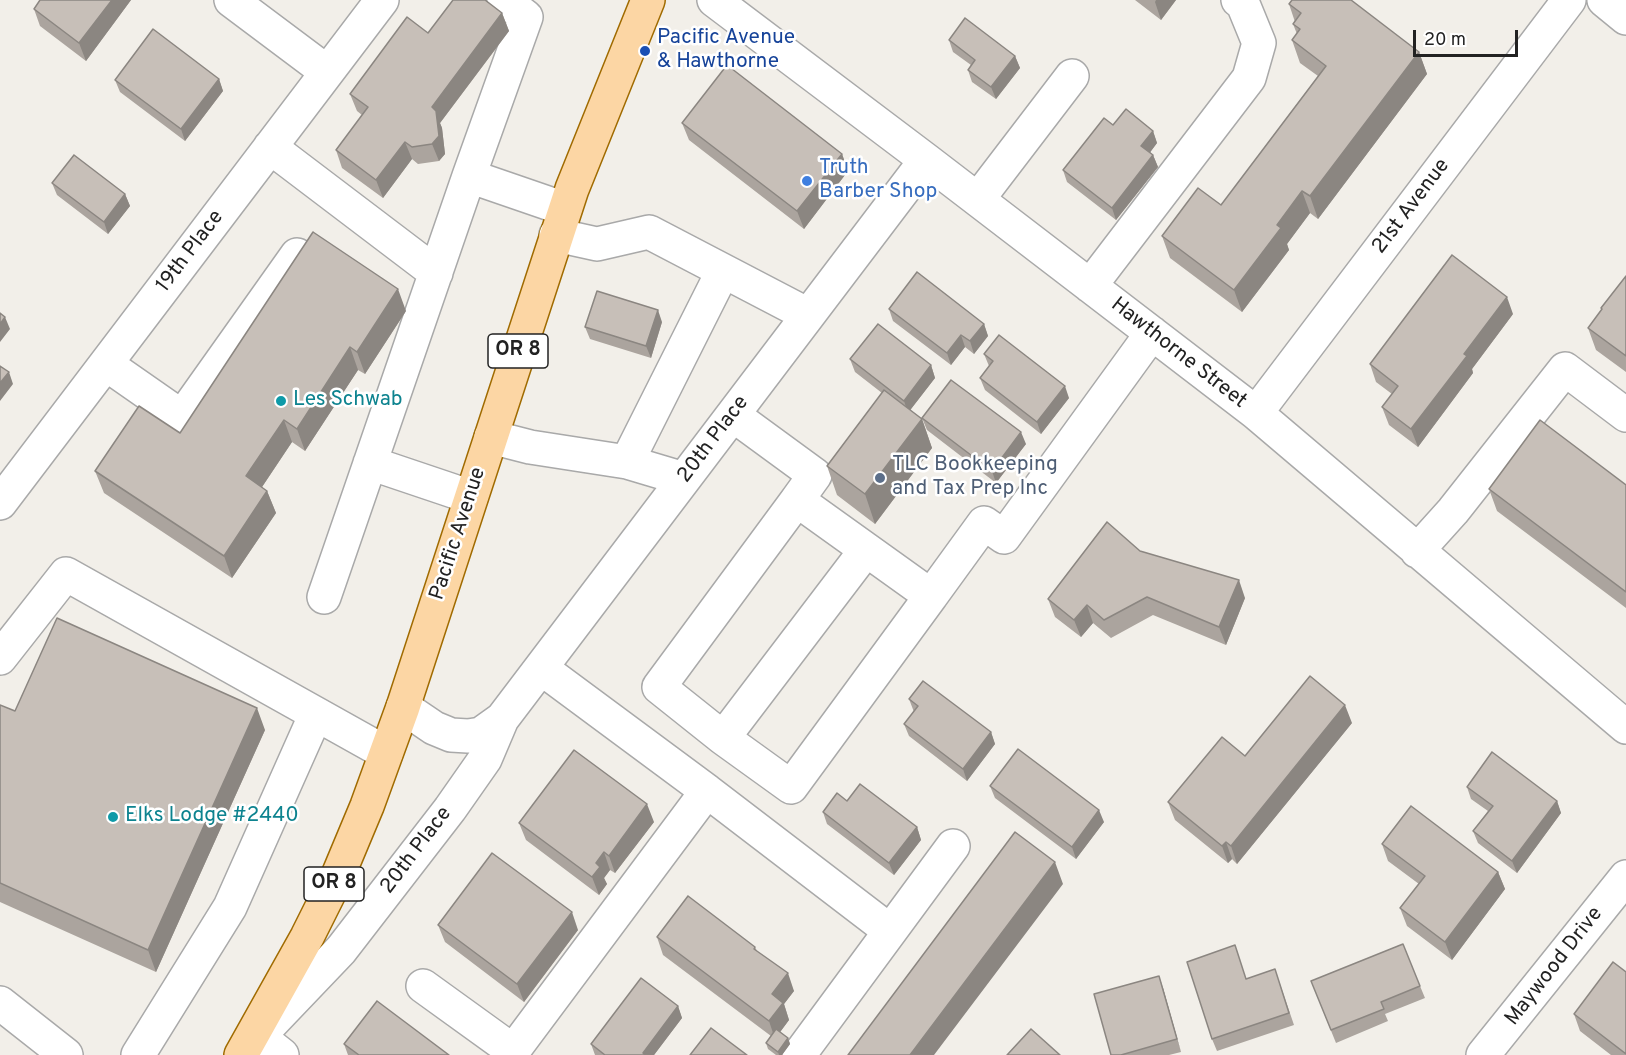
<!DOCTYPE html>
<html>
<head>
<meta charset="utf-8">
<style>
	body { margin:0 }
	#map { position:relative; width:1626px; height:1055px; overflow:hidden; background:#f2efe9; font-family:Overpass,sans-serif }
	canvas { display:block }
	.scale { position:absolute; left:1413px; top:30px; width:105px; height:27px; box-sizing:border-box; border:3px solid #222; border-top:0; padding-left:8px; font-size:18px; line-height:21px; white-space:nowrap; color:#222; -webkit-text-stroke:4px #fff; paint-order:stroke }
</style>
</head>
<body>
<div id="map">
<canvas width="1626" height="1055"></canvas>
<div class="scale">20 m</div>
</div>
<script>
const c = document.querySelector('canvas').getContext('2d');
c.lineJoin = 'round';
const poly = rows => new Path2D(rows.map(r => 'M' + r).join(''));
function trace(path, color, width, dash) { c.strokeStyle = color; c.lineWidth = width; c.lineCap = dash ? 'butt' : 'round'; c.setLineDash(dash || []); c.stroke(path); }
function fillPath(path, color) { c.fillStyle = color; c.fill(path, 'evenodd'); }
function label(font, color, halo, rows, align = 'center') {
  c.font = font + ' Overpass,sans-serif'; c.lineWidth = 5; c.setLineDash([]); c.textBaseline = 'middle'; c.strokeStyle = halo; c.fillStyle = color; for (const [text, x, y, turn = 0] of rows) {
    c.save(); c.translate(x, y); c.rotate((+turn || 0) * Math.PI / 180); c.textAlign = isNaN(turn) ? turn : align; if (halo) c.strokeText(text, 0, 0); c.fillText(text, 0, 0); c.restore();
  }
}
const minor = poly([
	[231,0,327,72],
	[714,0,926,160,1256,413,1626,727],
	[1604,0,1626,18],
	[270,147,436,273],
	[469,176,565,209],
	[978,199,1072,76],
	[556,235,597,244,649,232,808,315],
	[1090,286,1249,78,1259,43,1243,4,1238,0],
	[106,364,182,417,297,255],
	[1256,413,1569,0],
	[733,415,815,475,797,500,931,596,984,523,1004,537,1152,333],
	[491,437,530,447,627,462,723,271],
	[627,462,684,479],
	[370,463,471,497],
	[797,500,659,687,723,738,791,787,931,596],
	[0,503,382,0],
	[1417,551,1453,511,1565,369,1626,415],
	[324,597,469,176,526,17,504,0],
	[0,658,66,574,386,753],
	[403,707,434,728,451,735,468,736,481,734,502,719],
	[723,738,866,550],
	[707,791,890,931],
	[423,986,513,1051,707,791,541,668],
	[0,1003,66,1055],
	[258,1036,282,1055],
	[256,1039,341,950,450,809,485,759,502,719,926,160],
	[138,1055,230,907,316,714],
	[799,1055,953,846],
	[1483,1055,1626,877]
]);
const major = poly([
	[241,1055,307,937,339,873,367,806,403,707,572,189,648,0]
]);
trace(minor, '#a9a9a9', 36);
trace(major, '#a06b00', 36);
trace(minor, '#fff', 33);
trace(major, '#fcd6a4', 33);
fillPath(poly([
	[40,0,131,0,86,61,40,26,34,9],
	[1135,0,1176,0,1161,20],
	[1289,4,1419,52,1427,74,1318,219,1310,213,1287,244,1289,250,1242,312,1170,258,1162,236,1221,205,1318,76,1300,63,1292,40,1297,34,1293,24,1295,22],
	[502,13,509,31,440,123,442,128,445,154,439,161,418,164,412,159,383,198,342,168,336,150,362,115,357,111,350,94,428,33],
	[949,40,1015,56,1020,68,996,99,972,82,968,70,971,65,953,52],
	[219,79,223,91,185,141,120,92,115,80],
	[682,123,842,154,848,171,804,229,689,140],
	[1113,125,1153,131,1157,143,1150,152,1153,155,1158,167,1116,220,1067,182,1063,170],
	[52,183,125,194,130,206,108,234,57,195],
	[1626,276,1626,372,1596,350,1588,328,1602,310,1601,308],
	[889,309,984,324,988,336,974,354,965,347,951,365,893,321],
	[406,311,365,374,358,370,305,451,292,442,262,487,267,491,276,513,232,578,104,493,95,471,180,433],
	[1513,314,1472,369,1473,373,1418,447,1389,425,1382,407,1392,394,1376,382,1370,364],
	[662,322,651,358,590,339,585,327],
	[984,354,1069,398,1041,434,985,390,980,378,989,366],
	[850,359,931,365,935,378,910,410,922,419,932,448,875,524,837,495,827,466,882,393,855,372],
	[922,418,1026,444,996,483,927,430],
	[1626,485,1626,608,1497,511,1489,489],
	[1140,551,1245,598,1226,645,1153,615,1111,638,1093,623,1081,637,1055,617,1048,599],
	[909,699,991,732,995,744,967,781,909,736,904,724,914,712],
	[0,705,15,711,265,730,156,972,0,902],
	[1352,723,1237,864,1232,859,1228,863,1175,820,1168,802,1245,756],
	[990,786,1104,822,1076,859,995,798],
	[1467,787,1557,801,1561,813,1517,873,1478,843,1473,831,1488,811,1471,799],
	[847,801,917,827,921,840,894,875,827,824,823,812],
	[654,822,615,873,610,870,604,878,607,884,599,895,526,840,519,823],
	[1382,844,1498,872,1505,889,1452,960,1407,926,1400,908,1419,884,1388,861],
	[438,925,578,930,524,1002,445,942],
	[657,937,755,947,757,951,794,991,784,1004,789,1020,780,1032,788,1038,790,1044,782,1055,776,1055,768,1049,766,1043,771,1036,663,955],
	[1626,972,1626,1055,1611,1055,1580,1031,1574,1014],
	[1246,978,1279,981,1294,1025,1217,1051,1212,1039],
	[1311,981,1420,986,1425,998,1385,1014,1388,1021,1336,1043],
	[1163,988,1181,1052,1169,1055,1111,1055],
	[678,1006,682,1018,654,1055,595,1055,591,1044],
	[344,1044,449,1055,348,1055]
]), '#aba49e');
fillPath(poly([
	[112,0,131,0,86,61,79,43],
	[1156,0,1176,0,1161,20,1155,2],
	[502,13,509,31,440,123,442,128,445,154,439,161,432,144,432,107],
	[1419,52,1427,74,1318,219,1310,196],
	[1015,56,1020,68,996,99,991,87],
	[219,79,223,91,185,141,181,129],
	[1153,131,1157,143,1146,158,1141,146],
	[405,142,412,159,383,198,376,180],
	[842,154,848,171,804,229,797,211],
	[1153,155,1158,167,1116,220,1112,208],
	[1302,191,1310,213,1287,244,1289,250,1242,312,1234,290,1277,225],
	[125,194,130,206,108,234,104,222],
	[398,289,406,311,365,374,357,352],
	[1507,297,1513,314,1472,369,1473,373,1418,447,1411,429,1464,354],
	[658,310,662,322,651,358,646,346],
	[5,317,10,329,0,342,0,324],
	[984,324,988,336,974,354,970,341],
	[961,335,965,347,951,365,947,353],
	[350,347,358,370,305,451,297,429],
	[931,365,935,378,908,413,904,401],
	[9,372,13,384,0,401,0,383],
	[1065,386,1069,398,1041,434,1037,422],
	[922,419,932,448,875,524,865,494],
	[284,420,292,442,254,499,246,476],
	[1021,432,1026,444,996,483,992,471],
	[267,491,276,513,232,578,224,556],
	[1239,580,1245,598,1226,645,1219,627],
	[1087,605,1093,623,1081,637,1074,620],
	[1345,705,1352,723,1237,864,1231,846],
	[257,708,265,730,156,972,148,950],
	[991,732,995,744,967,781,963,769],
	[1557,801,1561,813,1517,873,1512,861],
	[647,804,654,822,615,873,609,856],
	[1099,810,1104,822,1076,859,1072,847],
	[917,827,921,840,894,875,889,863],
	[1226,842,1232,859,1228,863,1222,846],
	[604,852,610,870,604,878,607,884,599,895,592,877,596,863],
	[1055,862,1063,884,934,1055,910,1055],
	[1498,872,1505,889,1452,960,1445,942],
	[572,912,578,930,524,1002,517,984],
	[788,973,794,991,784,1004,789,1020,775,1039,769,1021,772,994],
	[1159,976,1163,988,1181,1052,1177,1039],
	[678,1006,682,1018,654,1055,644,1055,643,1053],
	[788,1038,790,1044,782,1055,779,1055,778,1052]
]), '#8b8681');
const building = poly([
	[40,0,112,0,79,43,34,9,40,0],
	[453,0,485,0,502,13,432,107,436,111,439,136,432,144,412,147,405,142,376,180,336,150,368,107,350,94,407,17,428,33,453,0],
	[1292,0,1351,0,1419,52,1310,196,1302,191,1277,225,1281,228,1234,290,1162,236,1198,188,1221,205,1326,66,1292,40,1300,29,1293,24,1301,13,1289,4,1292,0],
	[965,18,1015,56,991,87,968,70,975,60,949,40,965,18],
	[153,29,219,79,181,129,115,80,153,29],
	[727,65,842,154,797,211,682,123,727,65],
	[1126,109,1153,131,1141,146,1153,155,1112,208,1063,170,1104,118,1113,125,1126,109],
	[74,155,125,194,104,222,52,183,74,155],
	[313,232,398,289,357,352,350,347,297,429,284,420,246,476,267,491,224,556,95,471,139,406,180,433,313,232],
	[1452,255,1507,297,1464,354,1467,356,1411,429,1382,407,1398,386,1370,364,1452,255],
	[917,272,984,324,970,341,961,335,947,353,889,309,917,272],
	[1626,276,1626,356,1588,328,1602,309,1601,308,1626,276],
	[597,291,658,310,646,346,585,327,597,291],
	[0,313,5,317,0,324,0,313],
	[878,324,931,365,904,401,850,359,878,324],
	[999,335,1065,386,1037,422,980,378,993,361,984,354,999,335],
	[0,366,9,372,0,383,0,366],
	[951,380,1021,432,992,471,922,418,951,380],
	[884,390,922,419,865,494,827,466,884,390],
	[1540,420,1626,485,1626,592,1489,489,1540,420],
	[1107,522,1140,551,1239,580,1219,627,1147,597,1104,620,1087,605,1074,620,1048,599,1107,522],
	[57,618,257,708,148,950,0,883,0,705,15,711,57,618],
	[1310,676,1345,705,1231,846,1226,842,1222,846,1168,802,1222,737,1245,756,1310,676],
	[923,681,991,732,963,769,904,724,918,706,909,699,923,681],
	[1018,749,1099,810,1072,847,990,786,1018,749],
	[574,750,647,804,609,856,604,852,596,863,600,867,592,877,519,823,574,750],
	[1492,752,1557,801,1512,861,1473,831,1493,806,1467,787,1492,752],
	[860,784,917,827,889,863,823,812,837,793,847,801,860,784],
	[1411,806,1498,872,1445,942,1400,908,1425,876,1382,844,1411,806],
	[1015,832,1055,862,910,1055,848,1055,1015,832],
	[492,853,572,912,517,984,438,925,492,853],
	[688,896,755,947,754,949,788,973,772,994,783,1003,769,1021,657,937,688,896],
	[1403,944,1420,986,1381,1002,1384,1009,1331,1030,1311,981,1403,944],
	[1235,945,1246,979,1275,969,1289,1013,1212,1039,1187,962,1235,945],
	[1613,962,1626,972,1626,1054,1574,1014,1613,962],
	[1159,976,1177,1039,1121,1055,1111,1055,1094,994,1159,976],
	[641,978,678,1006,643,1053,645,1054,644,1055,605,1055,591,1044,641,978],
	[377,1001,449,1055,359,1055,344,1044,377,1001],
	[711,1028,747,1055,690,1055,711,1028],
	[776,1029,788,1038,778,1052,766,1043,776,1029],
	[1031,1029,1060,1055,1007,1055,1031,1029]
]);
fillPath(building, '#c7bfb8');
trace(building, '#8b8681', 1.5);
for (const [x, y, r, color] of [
	[645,51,6,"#1a4fb4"],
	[807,181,6,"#3f7fe0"],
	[281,401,6,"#0f9aa8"],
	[880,478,6,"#5c6f8a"],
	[113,817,6,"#0f9aa8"]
]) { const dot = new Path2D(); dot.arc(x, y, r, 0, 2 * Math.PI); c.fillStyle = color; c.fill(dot); trace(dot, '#fff', 2); }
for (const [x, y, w] of [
	[518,351,60],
	[334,884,60]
]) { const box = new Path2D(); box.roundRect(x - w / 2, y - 17, w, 34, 4.5); c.fillStyle = '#fff'; c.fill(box); trace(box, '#222', 1.5); }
label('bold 20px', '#222', null, [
	["OR 8",518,351],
	["OR 8",334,884]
]);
label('21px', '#164399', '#fff', [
	["Pacific Avenue",657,39],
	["& Hawthorne",657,63]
], 'left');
label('21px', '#366cbe', '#fff', [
	["Truth",819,169],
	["Barber Shop",819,193]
], 'left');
label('21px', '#222', '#fff', [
	["21st Avenue",1412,207,-53],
	["19th Place",191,252,-53],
	["Hawthorne Street",1178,354,38],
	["20th Place",714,440,-53],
	["Pacific Avenue",459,534,-72],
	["20th Place",417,851,-53],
	["Maywood Drive",1555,967,-52]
]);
label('21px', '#0d838f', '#fff', [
	["Les Schwab",293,401],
	["Elks Lodge #2440",125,817]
], 'left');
label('21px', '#4e5e75', '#fff', [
	["TLC Bookkeeping",892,466],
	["and Tax Prep Inc",892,490]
], 'left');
</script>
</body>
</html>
